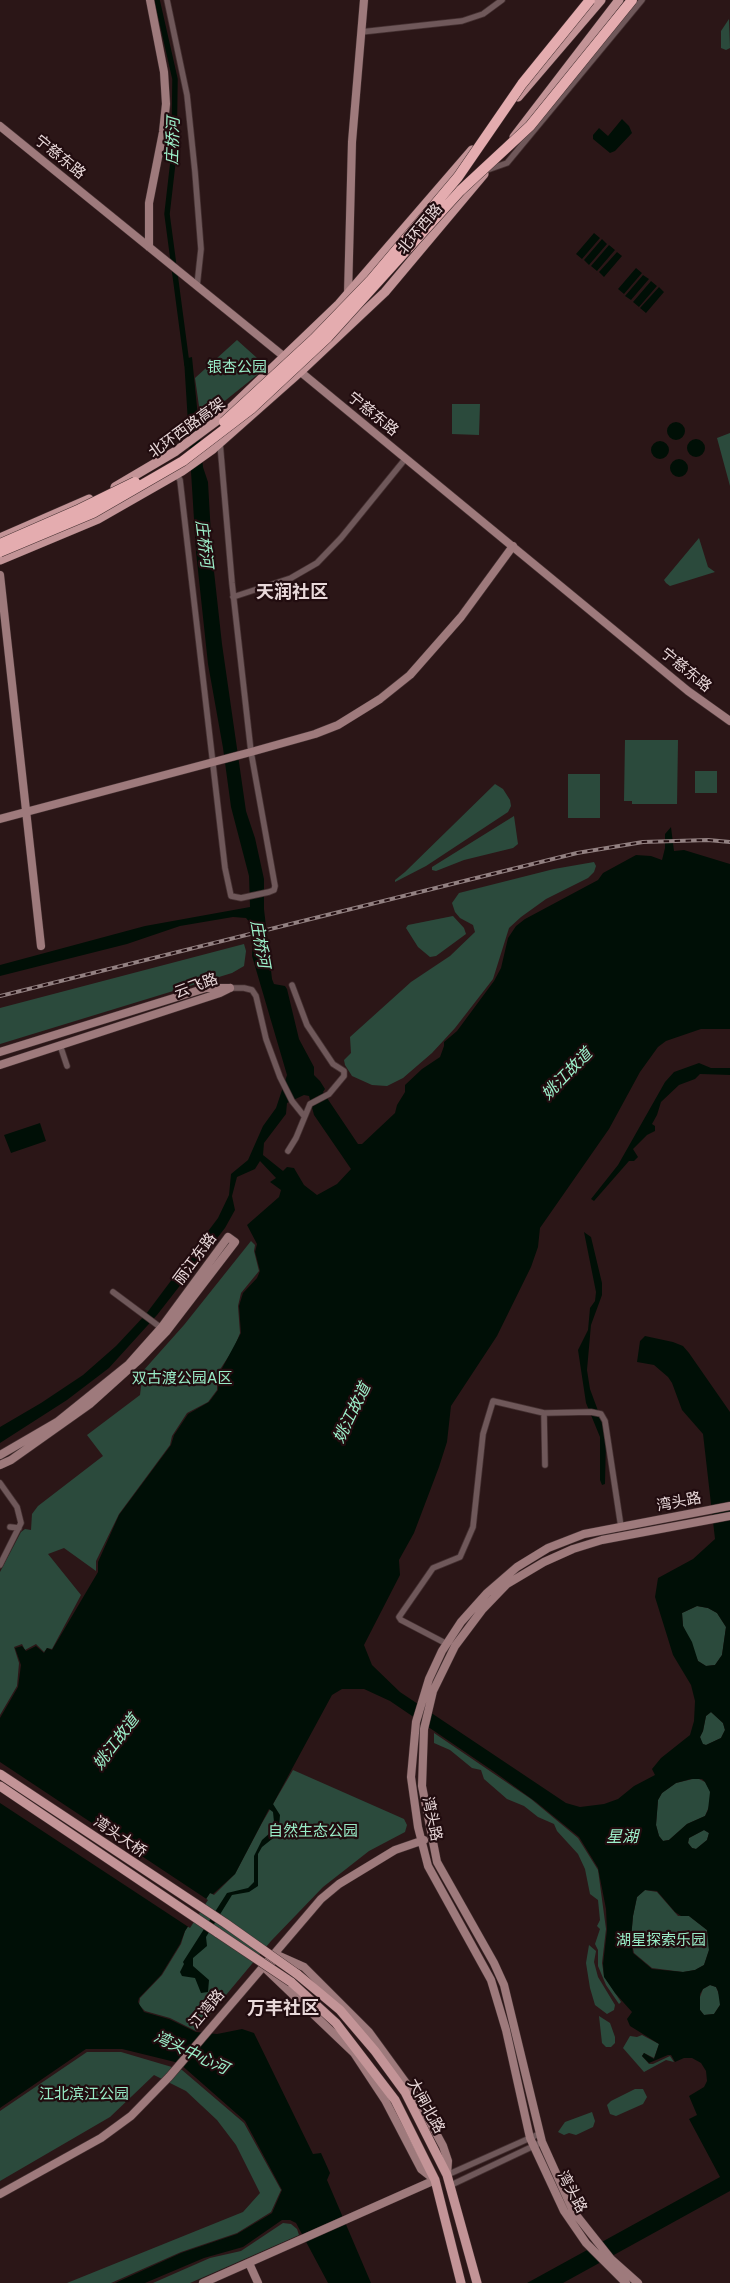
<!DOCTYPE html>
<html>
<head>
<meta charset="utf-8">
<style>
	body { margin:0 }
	canvas { display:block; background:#2b1617 }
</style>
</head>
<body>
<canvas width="730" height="2283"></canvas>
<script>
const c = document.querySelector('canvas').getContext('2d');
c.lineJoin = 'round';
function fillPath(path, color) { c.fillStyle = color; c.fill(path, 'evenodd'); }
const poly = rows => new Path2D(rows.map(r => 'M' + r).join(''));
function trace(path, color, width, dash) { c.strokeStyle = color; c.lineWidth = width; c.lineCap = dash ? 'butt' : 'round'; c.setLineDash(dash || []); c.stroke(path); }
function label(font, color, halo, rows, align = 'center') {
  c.font = font + ' "Public Sans","Noto Sans SC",sans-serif'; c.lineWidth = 4.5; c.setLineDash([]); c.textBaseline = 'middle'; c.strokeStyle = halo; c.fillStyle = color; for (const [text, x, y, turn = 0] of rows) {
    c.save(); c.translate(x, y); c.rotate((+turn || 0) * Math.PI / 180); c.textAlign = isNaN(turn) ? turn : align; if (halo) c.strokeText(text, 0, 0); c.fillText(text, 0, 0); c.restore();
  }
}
fillPath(poly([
	[729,19,730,48,726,50,721,48,721,31],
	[237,340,267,367,201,420,195,378],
	[452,404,480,404,479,435,452,434],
	[730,433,730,486,717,438],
	[699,538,708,567,715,572,670,586,666,583,664,580],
	[625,740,678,740,677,804,632,804,632,801,624,801],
	[695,771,717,771,717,793,695,793],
	[568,774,600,774,600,818,568,818],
	[495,784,503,789,510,800,511,806,508,812,426,866,395,882,395,880,405,872],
	[514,816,518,844,513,848,464,860,436,871,432,870,432,867],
	[594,862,596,866,594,872,588,878,546,899,521,917,509,928,493,979,455,1028,432,1053,403,1078,387,1086,372,1085,352,1076,345,1065,344,1060,351,1053,350,1037,411,982,450,956,475,932,473,925,460,918,455,912,452,903,459,893,554,869],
	[453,916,464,928,466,934,436,956,430,957,418,947,406,928,408,925],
	[244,944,246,951,244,966,232,973,0,1044,0,1008],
	[251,1241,255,1245,254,1251,259,1271,241,1293,238,1306,240,1333,234,1348,217,1374,217,1390,208,1402,187,1413,172,1436,170,1445,119,1514,96,1561,96,1571,64,1548,48,1554,81,1595,52,1649,47,1648,44,1652,36,1644,25,1650,22,1644,14,1647,19,1663,17,1686,0,1715,0,1572,21,1532,25,1529,31,1530,32,1514,38,1506,103,1456,87,1435,140,1395,143,1371,184,1325],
	[697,1606,708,1608,717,1613,726,1627,722,1655,715,1665,706,1666,698,1661,683,1626,682,1613],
	[711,1712,723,1723,725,1730,721,1738,706,1745,702,1744,700,1737,703,1731,706,1716],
	[434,1733,531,1799,578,1838,598,1870,606,1929,602,1963,604,1976,621,2002,619,2004,606,1985,598,1966,598,1950,595,1944,600,1929,597,1926,600,1920,598,1900,590,1894,585,1869,578,1854,557,1831,554,1824,538,1817,524,1806,507,1799,484,1779,481,1770,472,1768,450,1750,434,1743],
	[293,1770,404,1819,407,1825,405,1832,369,1851,323,1887,271,1941,196,2031,170,2018,145,2011,139,2005,140,1998,162,1975,181,1944,185,1931,210,1893,214,1895,235,1874,262,1823],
	[697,1778,705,1782,711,1792,710,1804,705,1816,687,1824,669,1840,663,1841,659,1836,656,1825,658,1800,662,1793,676,1783],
	[704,1830,709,1833,707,1840,696,1849,692,1848,688,1843,689,1838],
	[645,1890,657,1892,678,1916,689,1916,707,1930,709,1950,704,1965,695,1970,683,1972,652,1968,634,1953,631,1939,633,1916,637,1897],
	[589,1945,596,1951,594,1962,598,1977,615,2005,614,2010,607,2014,595,2005,590,1988,586,1963],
	[710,1985,716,1987,720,1997,720,2005,714,2014,704,2015,700,2010,700,1997,703,1989],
	[599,2016,610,2023,615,2037,615,2043,611,2047,606,2047,602,2043],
	[642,2035,659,2044,654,2058,644,2053,642,2056,649,2064,653,2064,670,2056,674,2062,666,2060,644,2072,623,2048,630,2036,637,2037],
	[87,2052,121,2052,182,2070,244,2123,281,2190,271,2212,237,2233,181,2252,111,2283,67,2283,243,2212,260,2193,236,2145,217,2120,186,2091,154,2075,110,2117,0,2181,0,2111],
	[635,2089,643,2089,647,2097,643,2104,616,2116,610,2114,607,2105,611,2101],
	[592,2112,595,2121,593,2127,576,2135,569,2133,564,2135,558,2132,565,2122],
	[283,2223,291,2224,297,2229,299,2235,190,2283,153,2283,210,2258,241,2251]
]), '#2b4a3c');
fillPath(poly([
	[622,119,629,126,632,133,615,151,610,153,593,139,593,135,599,128,608,136],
	[594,233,600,238,582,259,576,254],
	[602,239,607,244,589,265,584,260],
	[609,245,615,250,597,271,591,266],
	[617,252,622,256,604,277,599,272],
	[636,268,642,273,624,294,618,289],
	[643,275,649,279,631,300,625,296],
	[651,281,657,286,639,307,633,302],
	[659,287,664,292,646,313,640,308],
	[192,357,203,467,208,482,212,553,222,644,246,811,255,838,264,879,264,909,272,979,274,984,285,986,287,989,299,1039,314,1067,314,1075,320,1081,325,1089,323,1092,358,1144,362,1144,395,1113,397,1105,405,1092,405,1085,422,1069,440,1057,444,1046,444,1042,457,1031,494,981,501,968,508,938,516,926,525,919,598,880,603,873,636,855,651,856,662,860,665,848,665,834,671,827,674,851,684,850,730,864,730,1029,701,1029,666,1041,658,1047,640,1072,609,1129,540,1228,538,1247,531,1267,497,1336,451,1406,447,1442,439,1467,414,1533,399,1560,400,1575,364,1645,372,1665,400,1692,566,1803,580,1807,604,1804,618,1799,634,1786,655,1775,652,1769,661,1758,690,1735,694,1721,695,1701,691,1685,673,1655,655,1597,658,1578,693,1559,715,1539,703,1434,682,1410,672,1383,668,1377,654,1365,637,1362,640,1341,645,1336,673,1342,683,1346,689,1353,730,1412,730,2191,563,2283,527,2283,720,2177,689,2119,697,2115,689,2096,704,2087,707,2081,706,2071,701,2063,692,2058,684,2058,675,2062,671,2055,668,2055,649,2063,642,2056,644,2053,654,2059,659,2044,630,2026,627,2019,632,2012,615,1993,604,1977,603,1964,607,1930,606,1909,598,1868,579,1837,536,1802,493,1771,390,1701,364,1689,342,1689,332,1695,273,1804,280,1815,279,1827,277,1835,262,1847,258,1854,258,1886,249,1892,232,1895,206,1937,207,1946,193,1958,193,1966,209,1980,208,1992,201,1993,195,1978,182,1976,180,1972,184,1964,183,1962,227,1893,248,1888,254,1882,254,1856,262,1840,271,1832,274,1822,273,1812,269,1809,235,1874,213,1894,210,1893,185,1931,180,1944,161,1975,139,1998,138,2002,144,2012,169,2019,196,2032,217,2034,242,2029,254,2033,313,2154,321,2153,330,2173,327,2180,371,2283,328,2283,296,2223,290,2220,282,2220,243,2247,204,2258,145,2283,115,2283,181,2253,237,2234,272,2213,282,2190,245,2121,179,2063,122,2049,86,2049,0,2108,0,1718,18,1687,21,1665,15,1648,22,1646,26,1651,36,1646,44,1653,47,1648,52,1650,98,1572,98,1562,119,1515,171,1445,174,1435,188,1414,209,1402,218,1390,219,1374,241,1333,239,1306,243,1293,257,1278,260,1271,255,1252,257,1244,247,1225,279,1197,281,1190,270,1182,276,1178,260,1161,255,1169,237,1177,232,1196,235,1210,225,1228,157,1315,109,1368,67,1400,0,1443,0,1427,41,1403,83,1375,116,1346,146,1314,218,1218,229,1195,231,1174,248,1160,263,1126,276,1108,287,1075,252,956,253,936,250,923,246,918,233,917,180,926,127,944,0,976,0,965,145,926,250,907,249,876,231,807,223,748,208,664,196,552,184,359],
	[304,1095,309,1096,314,1115,351,1169,337,1184,317,1195,304,1185,294,1168,287,1167,283,1171,263,1155,264,1143,286,1114,287,1103],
	[697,1606,708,1608,717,1613,726,1627,722,1655,715,1665,706,1666,698,1661,692,1642,683,1626,682,1613],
	[711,1712,723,1723,725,1730,721,1738,706,1745,703,1744,700,1737,703,1731,706,1716],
	[691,1779,702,1779,705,1782,710,1792,708,1810,705,1816,687,1824,669,1840,663,1841,659,1836,656,1825,658,1800,662,1793,676,1783],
	[704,1830,709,1833,707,1840,696,1849,692,1848,688,1843,689,1838],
	[645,1890,657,1891,675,1912,681,1916,689,1916,707,1930,709,1950,704,1965,695,1970,683,1972,652,1969,633,1953,631,1938,633,1916,637,1897],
	[710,1985,716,1987,718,1991,720,2005,714,2014,704,2015,700,2010,700,1994,703,1989],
	'667 431a9 9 0 1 1 18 0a9 9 0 1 1-18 0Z',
	'687 448a9 9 0 1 1 18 0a9 9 0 1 1-18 0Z',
	'651 450a9 9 0 1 1 18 0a9 9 0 1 1-18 0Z',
	'670 468a9 9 0 1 1 18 0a9 9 0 1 1-18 0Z',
	[699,1063,711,1068,730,1068,730,1075,700,1074,695,1079,679,1085,661,1102,657,1115,652,1124,655,1126,655,1131,647,1135,633,1149,638,1157,634,1161,629,1161,594,1201,591,1199,618,1165,665,1082,674,1072],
	[40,1123,46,1141,11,1153,4,1135],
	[584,1232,591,1237,602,1283,602,1295,591,1325,587,1370,590,1389,604,1427,606,1441,605,1484,602,1485,600,1480,600,1437,586,1403,578,1350,588,1330,590,1308,595,1301,596,1292]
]), '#000f06');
fillPath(poly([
	[0,1762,208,1900,190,1928,0,1803]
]), '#2b1617');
trace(poly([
	[157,0,175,79,174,153,167,214,187,365]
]), '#000f06', 5.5);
const street = poly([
	[167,0,187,95,195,172,201,249,197,286],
	[361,32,462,21,483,14,502,0],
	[487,170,507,163,642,0],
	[176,474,180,480,225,868,231,896,241,898,269,892,274,890,275,886,251,752,232,583,220,443],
	[233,597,291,578,317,563,341,538,406,458],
	[230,988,244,988,252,990,256,996,266,1039,280,1077,292,1101,304,1116],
	[60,1045,67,1066],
	[288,1151,296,1138,310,1104,329,1094,344,1076,344,1071,333,1064,307,1025,292,985],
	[113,1292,164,1330],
	[544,1413,545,1465],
	[0,1483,17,1507,21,1523,0,1565],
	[10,1527,19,1528],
	[447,1644,401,1620,399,1617,433,1568,460,1557,473,1527,483,1434,493,1401,544,1413,591,1412,601,1414,605,1421,621,1527],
	[447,2175,539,2134],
	[449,2186,542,2142]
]);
const secondary = poly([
	[0,126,287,359],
	[149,247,149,203,163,132,166,104,164,72,150,0],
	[348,294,352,142,364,0],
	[297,369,688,691,730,721],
	[0,575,41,946],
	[0,819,251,752,315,734,338,725,380,699,410,675,461,617,513,546],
	[0,1052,206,988,230,988],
	[0,1065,220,993,230,988],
	[0,1455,57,1422,129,1364,161,1328,228,1237,235,1242,166,1332,140,1359,90,1404,11,1460,0,1465],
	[0,2194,101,2138,131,2116,169,2077,321,1899,339,1884,395,1850,424,1840],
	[249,2263,258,2283],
	[203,2283,435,2180,421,2169,385,2100,354,2053,266,1969,277,1955,304,1967,369,2032,417,2098,443,2146,448,2161,447,2175],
	[626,2283,586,2243,564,2211,530,2138,506,2030,491,1980,428,1866,418,1827,411,1777,416,1722,429,1679,442,1651,461,1622,487,1593,517,1567,548,1548,584,1534,730,1506],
	[638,2283,611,2259,573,2211,542,2142,504,1985,494,1963,437,1862,422,1786,424,1729,433,1691,455,1646,482,1610,507,1584,544,1562,573,1549,602,1540,730,1516]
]);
const primary = poly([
	[518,97,601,0],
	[514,137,619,0],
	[115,487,176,451,218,420,339,304,472,150],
	[0,538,89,499],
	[0,560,98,519,182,471,213,449,300,372,385,292,484,174],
	[0,1786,218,1933],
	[297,1974,340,2010,375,2051,405,2092,447,2175,477,2283],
	[291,1982,336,2023,395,2100,435,2180,461,2283]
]);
trace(street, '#453132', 7);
trace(secondary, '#453132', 9);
trace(primary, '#453132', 10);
trace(street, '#6f585a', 5.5);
trace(secondary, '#9e7a7c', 8);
trace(primary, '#c39497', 9);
const rail = poly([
	[0,996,577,853,643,842,708,840,730,842]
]);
trace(rail, '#928081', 4);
trace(rail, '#210c0f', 2, [5.5]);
const primaryBridge = poly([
	[0,1774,225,1923,297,1974],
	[218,1933,291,1982]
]);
const highwayBridge = poly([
	[224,422,314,339,371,280,458,177,522,84,590,0],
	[0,544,80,509,135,482],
	[0,552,93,513,183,461,251,409,328,337,460,191,530,126,632,0]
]);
trace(primaryBridge, '#453132', 10, []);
trace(highwayBridge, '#453132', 11, []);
trace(primaryBridge, '#c39497', 9);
trace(highwayBridge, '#e4acaf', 10);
label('15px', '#e8d8d9', '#210c0f', [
	["宁慈东路",60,157,39],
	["北环西路",420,229,-50],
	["宁慈东路",373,414,39],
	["北环西路高架",187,428,-36],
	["宁慈东路",686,670,39],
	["云飞路",196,986,-20],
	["丽江东路",195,1259,-53],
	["湾头路",679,1502,-11],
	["湾头路",432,1819,78],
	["湾头大桥",120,1837,34],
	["江湾路",207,2009,-50],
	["大闸北路",426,2106,61],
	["湾头路",572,2192,62]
]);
label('15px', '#98ebc6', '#210c0f', [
	["银杏公园",237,367],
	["双古渡公园A区",182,1378],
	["自然生态公园",313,1831],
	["湖星探索乐园",661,1940],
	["江北滨江公园",84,2094]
]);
label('italic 16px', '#9df1cb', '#210c0f', [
	["庄桥河",173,141,-88],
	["庄桥河",204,544,83],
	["庄桥河",260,944,80],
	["姚江故道",567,1074,-46],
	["姚江故道",352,1413,-64],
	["姚江故道",116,1742,-53],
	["星湖",622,1837],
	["湾头中心河",191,2053,25]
]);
label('bold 18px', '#e8d8d9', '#210c0f', [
	["天润社区",292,592],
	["万丰社区",283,2008]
]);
</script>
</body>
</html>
